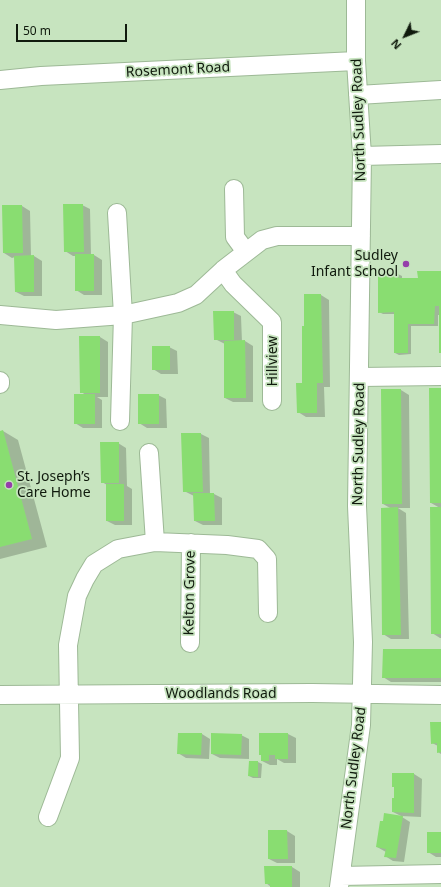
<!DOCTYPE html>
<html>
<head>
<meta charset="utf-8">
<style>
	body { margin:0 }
	#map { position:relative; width:441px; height:887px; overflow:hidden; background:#c7e4bf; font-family:"Noto Sans",sans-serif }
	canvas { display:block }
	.north { position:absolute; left:385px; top:16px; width:40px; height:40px; -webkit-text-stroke:3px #c7e4bf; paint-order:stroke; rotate:227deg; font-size:11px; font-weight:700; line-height:16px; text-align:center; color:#101a0d }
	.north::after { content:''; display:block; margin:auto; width:14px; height:18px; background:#101a0d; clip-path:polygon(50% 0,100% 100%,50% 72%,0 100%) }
	.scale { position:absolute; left:16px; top:24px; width:111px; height:18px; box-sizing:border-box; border:2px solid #101a0d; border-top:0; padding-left:5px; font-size:12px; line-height:14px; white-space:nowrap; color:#101a0d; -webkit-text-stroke:3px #c7e4bf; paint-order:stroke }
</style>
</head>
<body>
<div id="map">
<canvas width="441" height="887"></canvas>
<div class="north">N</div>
<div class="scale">50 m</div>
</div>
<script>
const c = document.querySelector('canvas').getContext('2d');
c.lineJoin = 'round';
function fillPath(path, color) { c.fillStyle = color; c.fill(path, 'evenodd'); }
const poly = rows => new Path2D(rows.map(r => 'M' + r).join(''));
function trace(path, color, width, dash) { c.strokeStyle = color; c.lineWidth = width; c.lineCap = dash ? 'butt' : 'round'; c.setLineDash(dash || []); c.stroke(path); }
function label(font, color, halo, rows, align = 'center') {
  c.font = font + ' "Noto Sans",sans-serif'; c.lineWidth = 3.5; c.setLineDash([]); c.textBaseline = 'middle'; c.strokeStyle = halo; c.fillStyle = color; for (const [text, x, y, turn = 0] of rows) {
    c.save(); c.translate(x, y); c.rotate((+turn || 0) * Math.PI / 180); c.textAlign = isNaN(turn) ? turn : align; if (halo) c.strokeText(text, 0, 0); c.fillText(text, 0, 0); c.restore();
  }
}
fillPath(poly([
	[82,205,90,209,91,255,94,255,102,260,102,295,84,295,76,290,76,256,73,256,65,251],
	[22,206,30,211,31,256,34,256,42,261,42,296,24,296,16,292,15,257,12,258,4,253],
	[441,272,441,353,440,315,438,315,438,326,411,326,411,354,399,355,395,353,395,314,383,314,379,312,398,274,402,276,402,279,419,279],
	[321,295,329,300,330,387,324,387,325,417,306,417,298,412,303,384,305,327],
	[233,312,241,316,242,342,245,341,253,346,253,402,233,402,225,398,225,344,215,339],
	[100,337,108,342,108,397,97,397,102,400,102,428,83,428,75,423,86,395,81,392],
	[169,347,177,351,178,374,161,374,153,369],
	[441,389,441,638,440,638,432,633,440,508,431,503],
	[401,390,409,395,410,508,398,508,406,513,409,639,391,639,383,634,392,509,383,504],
	[158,395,166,399,167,428,147,428,139,423],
	[3,431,18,440,47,547,0,559,0,432],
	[201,434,209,438,210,494,214,494,222,498,222,525,203,525,195,521,194,496,184,491],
	[118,443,126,448,127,486,132,489,132,525,115,525,107,521,107,485,102,482],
	[441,650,441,682,391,682,383,677],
	[441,723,441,754,438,752,438,746,432,743],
	[202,734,210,739,209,759,186,758,178,753],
	[288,734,296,738,296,763,284,763,277,759,277,765,270,765,262,761],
	[241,735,249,739,249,759,220,758,212,754],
	[250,762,258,762,262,764,261,778,253,778,249,776],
	[414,774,422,779,421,817,401,816,393,812,395,799],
	[402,817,410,822,404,862,393,861,385,856,386,852,377,847],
	[287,831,295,836,295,863,277,863,269,859],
	[441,833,441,857,436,857,428,852],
	[292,867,300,872,300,887,271,887,266,883]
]), '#0003');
fillPath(poly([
	[63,204,83,204,84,252,64,252],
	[2,205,22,205,23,253,3,253],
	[75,254,94,254,94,291,75,291],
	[34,255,34,292,15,292,14,256],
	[417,271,441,271,441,353,439,353,439,306,435,306,434,324,408,324,408,353,394,353,394,312,378,313,378,273,398,273,399,278,418,278],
	[304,294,321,294,323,383,317,383,317,413,297,413,296,383,302,383,302,326,304,326],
	[213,311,234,311,234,340,214,340],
	[79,336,100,336,100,393,80,393],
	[245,340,246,398,224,398,224,341],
	[152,346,170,346,170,370,152,370],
	[429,388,441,388,441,503,430,503],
	[381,389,401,389,402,504,382,504],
	[74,394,95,394,95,424,74,424],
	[138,394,159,394,159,424,138,424],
	[3,430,32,539,0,547,0,431],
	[181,433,201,433,203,492,183,492],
	[100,442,119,442,119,483,101,483],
	[106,484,124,484,124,521,106,521],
	[193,493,214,493,215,521,194,521],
	[398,507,401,635,382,635,381,508],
	[430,507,441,507,441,634,431,634],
	[383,649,441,649,441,678,382,678],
	[430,722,441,722,441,752,437,753,437,743,431,744],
	[178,733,202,733,201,755,177,754],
	[211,733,242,734,241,755,211,754],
	[259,733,288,733,288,759,275,759,275,755,269,755,269,761,261,761,261,755,259,755],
	[249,761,258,761,258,777,248,776],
	[392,773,414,773,414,813,392,812,392,798,394,798,394,787,392,787],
	[384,813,403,816,396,858,384,857,386,849,376,847,380,821,383,821],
	[268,830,287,830,288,859,268,859],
	[427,832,441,832,441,853,427,853],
	[264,866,292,866,292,887,270,887,270,884,265,884]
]), '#89dd71');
const street = poly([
	[0,80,41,76,356,61],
	[358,95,441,90],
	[362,156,441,154],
	[234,189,235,237,246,252],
	[117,213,123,315,120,421],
	[223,270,233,284,272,322,272,401],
	[0,315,56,320,123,315,178,303,196,295,223,270,262,240,277,236,361,236],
	[360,377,441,376],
	[0,381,0,384],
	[149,453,155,542],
	[190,643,191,543],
	[0,695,312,693,441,695],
	[48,817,70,758,68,645,77,596,85,579,94,564,118,549,155,542,227,545,258,549,267,559,268,613],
	[341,876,441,874],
	[339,887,361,725,363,642,357,506,362,156,356,61,356,0]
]);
trace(street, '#9db996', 20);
trace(street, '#fff', 18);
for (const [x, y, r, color] of [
	[406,264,4,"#953eaa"],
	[9,485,4,"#953eaa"]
]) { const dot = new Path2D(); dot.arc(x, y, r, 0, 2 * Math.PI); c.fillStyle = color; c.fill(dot); trace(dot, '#c7e4bf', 1.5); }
label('14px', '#101a0d', '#c7e4bf', [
	["Rosemont Road",178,70,-3],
	["North Sudley Road",359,120,-92],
	["Hillview",273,361,-90],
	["North Sudley Road",359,444,-89],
	["Kelton Grove",190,593,-89],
	["Woodlands Road",221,694],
	["North Sudley Road",354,768,-83]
]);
label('14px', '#101a0d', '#c7e4bf', [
	["Sudley",398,256],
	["Infant School",398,272],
	["St. Joseph’s",17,477,"left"],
	["Care Home",17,493,"left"]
], 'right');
</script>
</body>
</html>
